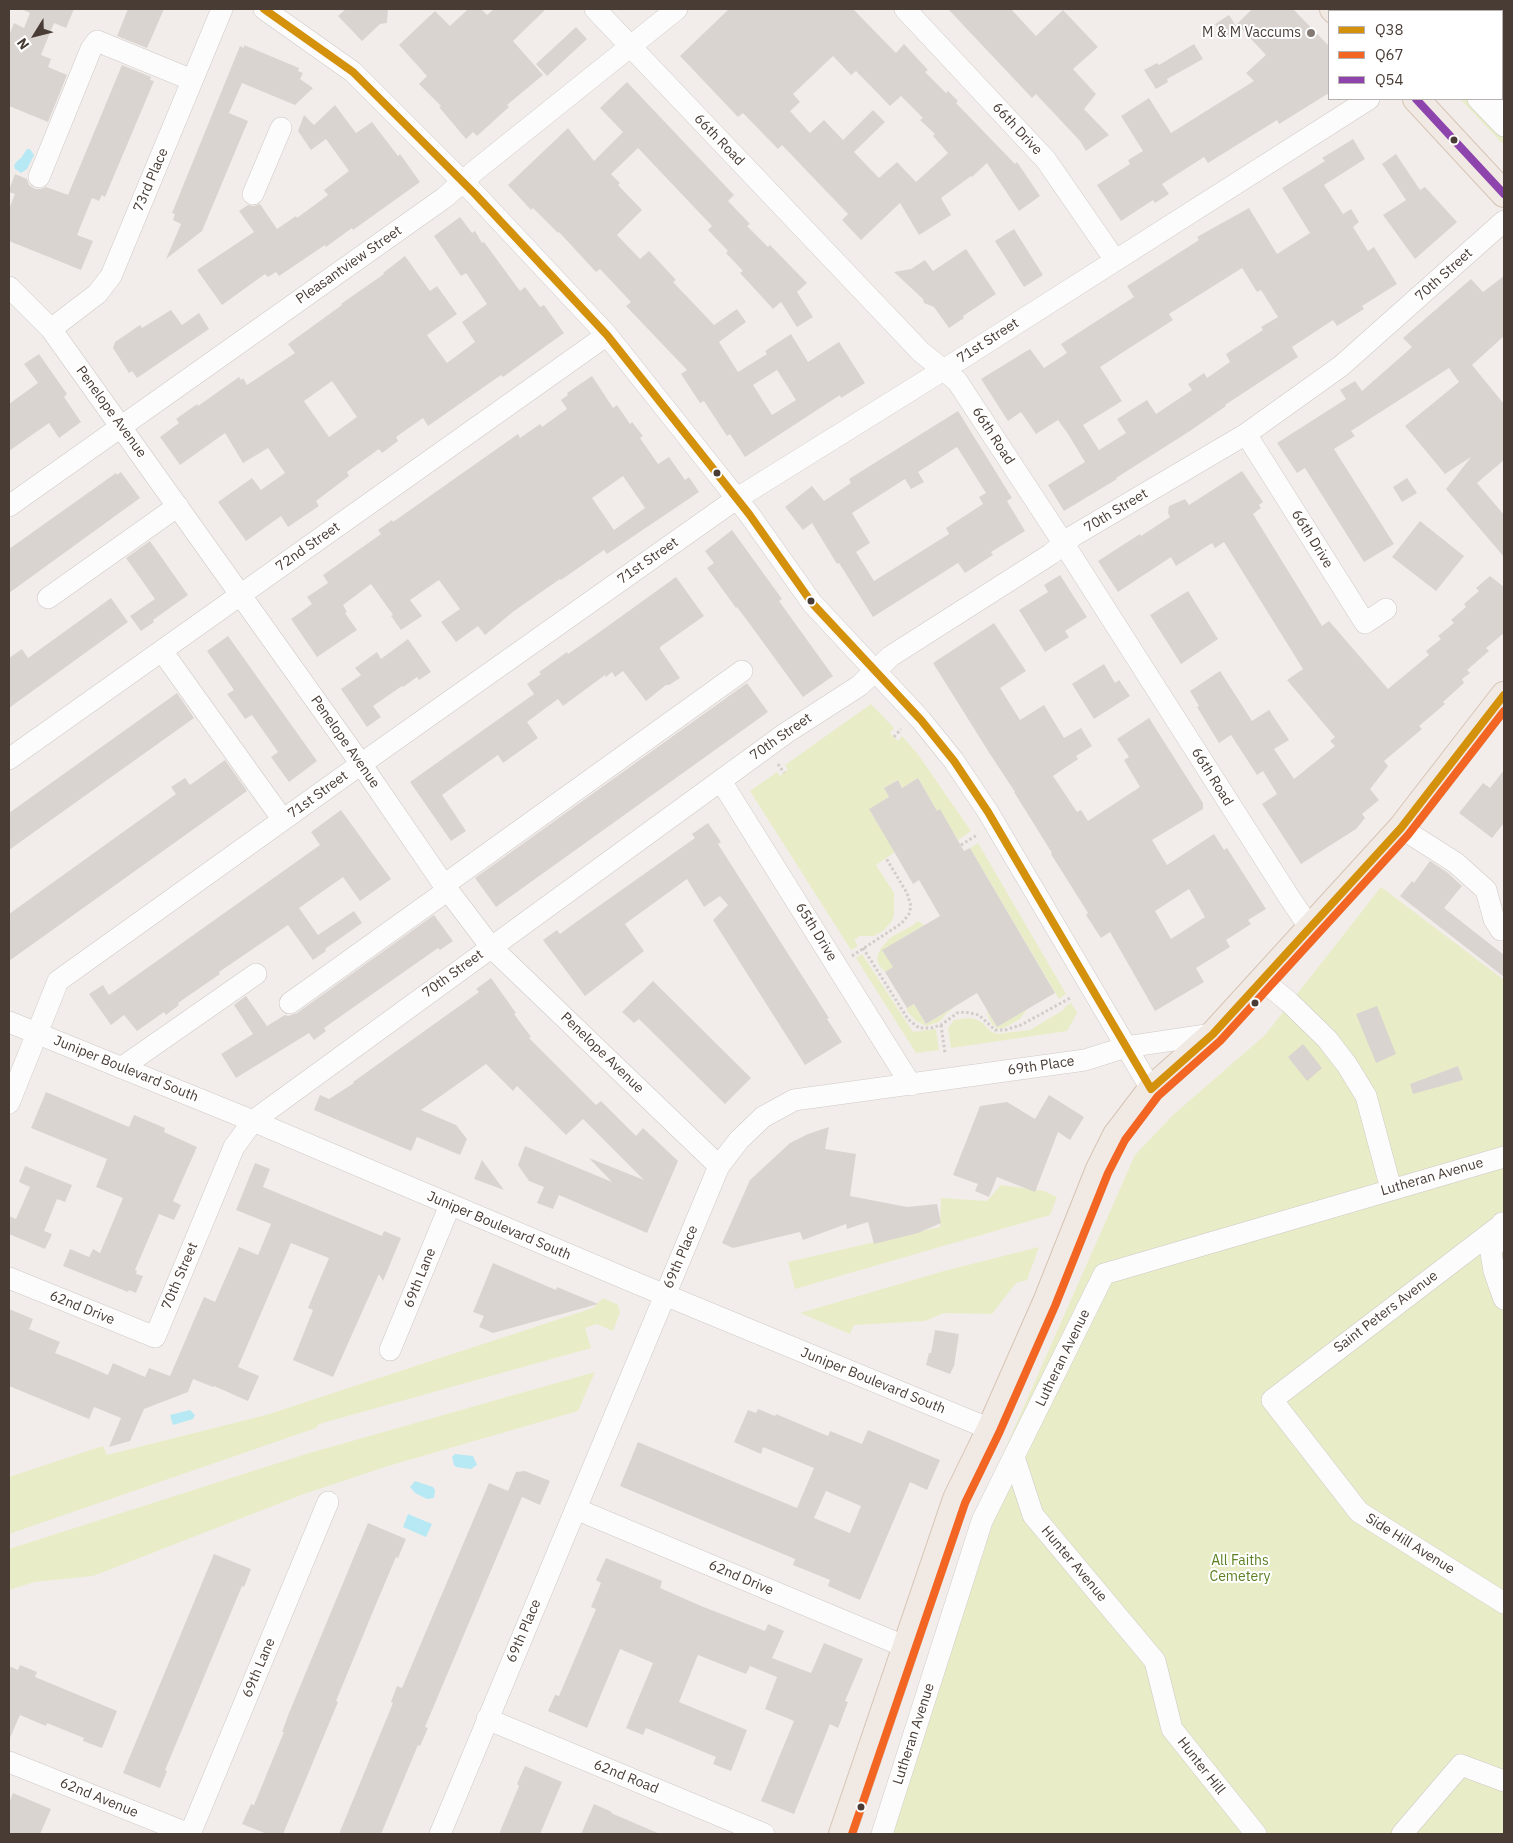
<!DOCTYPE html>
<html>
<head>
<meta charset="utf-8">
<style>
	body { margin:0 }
	#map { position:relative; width:1513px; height:1843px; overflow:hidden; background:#f2edea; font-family:"IBM Plex Sans",sans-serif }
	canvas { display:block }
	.frame { position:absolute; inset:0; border:10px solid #483c35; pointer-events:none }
	.legend { position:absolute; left:1328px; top:10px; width:175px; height:90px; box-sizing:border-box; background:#fff; border:1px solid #b6b1ae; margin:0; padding:6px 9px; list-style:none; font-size:15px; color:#483c35 }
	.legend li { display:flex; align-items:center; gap:10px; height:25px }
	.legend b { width:25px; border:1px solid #b6b1ae }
	.north { position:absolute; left:10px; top:10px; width:50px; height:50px; -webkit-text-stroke:4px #fff; paint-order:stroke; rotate:234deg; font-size:14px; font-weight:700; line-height:20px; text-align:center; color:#483c35 }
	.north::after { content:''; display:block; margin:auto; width:18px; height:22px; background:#483c35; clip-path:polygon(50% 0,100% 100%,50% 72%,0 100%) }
</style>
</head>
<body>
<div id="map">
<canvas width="1513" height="1843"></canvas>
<div class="frame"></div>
<ul class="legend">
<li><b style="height:6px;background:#d4910b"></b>Q38</li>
<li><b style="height:6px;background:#f26522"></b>Q67</li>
<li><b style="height:6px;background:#8e44ad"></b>Q54</li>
</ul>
<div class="north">N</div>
</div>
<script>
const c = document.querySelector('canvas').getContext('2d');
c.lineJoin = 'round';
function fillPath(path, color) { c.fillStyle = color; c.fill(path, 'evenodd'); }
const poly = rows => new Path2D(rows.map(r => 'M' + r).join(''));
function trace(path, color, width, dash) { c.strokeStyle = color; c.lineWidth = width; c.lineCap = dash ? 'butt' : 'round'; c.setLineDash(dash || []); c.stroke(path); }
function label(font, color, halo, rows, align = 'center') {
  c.font = font + ' "IBM Plex Sans",sans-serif'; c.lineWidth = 4; c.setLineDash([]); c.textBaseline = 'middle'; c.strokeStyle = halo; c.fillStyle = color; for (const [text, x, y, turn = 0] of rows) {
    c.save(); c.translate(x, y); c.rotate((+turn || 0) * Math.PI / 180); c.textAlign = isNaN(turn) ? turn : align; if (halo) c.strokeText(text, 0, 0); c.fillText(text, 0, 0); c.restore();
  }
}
fillPath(poly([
	[1376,9,1504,9,1504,145,1460,99,1502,99,1502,11,1378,11],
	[871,704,894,728,890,733,898,741,902,736,917,753,971,831,958,840,940,810,937,811,918,778,902,788,897,780,884,788,889,797,869,809,895,852,876,865,894,893,894,914,892,921,884,930,874,936,860,936,854,940,858,946,851,950,750,791,777,772,780,776,788,769,785,765],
	[978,843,1066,994,1059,999,970,848],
	[1381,887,1504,980,1504,1834,871,1834,975,1517,1135,1155,1173,1115,1265,1035],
	[918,921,924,925,883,950,893,967,885,972,879,965,877,960,878,954,881,948,891,937,912,926],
	[862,954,913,1032,936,1029,939,1050,916,1053,856,958],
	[1071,1003,1077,1013,1067,1031,951,1048,948,1028,954,1020,968,1018,975,1019,983,1023,990,1031,997,1034,1030,1030,1065,1009,1064,1008],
	[914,1004,926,1024,956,1006,946,1014,939,1022,926,1026,916,1021,907,1011,907,1008],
	[1028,1008,1020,1019,1006,1027,998,1029,992,1024,987,1013,987,1011,997,1027],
	[1001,1185,1044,1191,1057,1197,1050,1215,795,1289,788,1262,940,1227,941,1198,987,1201],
	[1039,1247,1027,1280,1016,1283,992,1314,944,1313,925,1321,854,1325,850,1334,800,1313,944,1271],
	[603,1298,618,1305,620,1312,613,1331,597,1324,585,1328,591,1348,319,1424,316,1428,9,1534,9,1477,103,1446,107,1455,266,1415,593,1308],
	[595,1372,578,1411,388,1466,301,1495,93,1576,34,1582,9,1590,9,1549,306,1454]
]), '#e8edc7');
fillPath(poly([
	[27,149,30,149,34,155,27,169,21,173,15,169,14,166,16,162,21,158],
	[190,1410,195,1415,193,1419,173,1425,170,1415],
	[455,1454,473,1456,477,1465,471,1469,456,1467,454,1465,452,1457],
	[415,1481,433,1487,435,1490,434,1498,427,1499,415,1493,410,1487],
	[408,1514,432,1524,426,1537,403,1527]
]), '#b6e9f3');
fillPath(poly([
	[21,9,74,9,66,28,54,23,41,55,51,59,48,67,67,75,48,122,9,106,9,36,14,23,24,28,30,13],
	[128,9,164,9,147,48,117,36],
	[346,9,388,9,387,23,380,24,362,41,338,16],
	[468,9,481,9,487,15,494,9,546,9,513,41,543,75,507,105,509,107,477,136,473,132,466,139,439,107,441,106,419,84,427,76,399,45,435,11,450,26],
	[729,9,853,9,896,53,904,44,928,70,925,72,946,93,948,91,958,101,956,103,1015,164,1017,162,1040,196,1019,211,987,163,972,177,971,176,941,198,951,215,919,235,900,203,861,240,842,220,848,214,782,145,778,149,743,113,738,117,680,56],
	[833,56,851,75,856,71,890,106,901,96,923,118,920,120,935,134,933,136,948,153,916,182,897,162,879,178,854,152,885,122,873,110,843,140,824,120,810,133,790,111,800,102,793,94],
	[948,9,1011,9,1036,36,1063,10,1098,47,1073,69,1096,94,1084,109,1109,135,1086,151,1080,141,1036,94,1032,98],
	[1252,9,1293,9,1329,46,1329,93,1279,124,1277,120,1208,163,1204,157,1162,184,1169,194,1155,203,1153,200,1121,221,1097,185,1130,164,1128,160,1143,151,1121,116,1149,98,1171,133,1254,81,1246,73,1266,55,1237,24],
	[1229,15,1238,29,1223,38,1215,24],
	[576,27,587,39,547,76,536,64],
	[1194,44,1203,59,1167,79,1168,82,1156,89,1144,70,1157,63,1159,65],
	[244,45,299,68,298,71,303,73,300,79,313,88,295,105,242,83,229,113,248,121,202,231,166,259,181,224,173,220,175,214,172,213,240,46,244,48],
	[122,65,151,77,150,80,154,81,105,197,102,195,99,201,92,198,77,235,93,241,81,270,9,241,9,209,15,194,9,192,9,190,15,174,27,179,29,185,35,189,41,189,46,187,68,195],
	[627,82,734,195,728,201,750,224,747,226,768,247,770,245,807,283,797,292,813,317,797,327,781,302,773,309,740,273,743,271,726,253,728,251,708,230,712,226,638,148,611,174,620,183,618,185,642,210,617,235,640,259,649,251,676,280,673,282,714,325,737,309,746,322,719,342,738,372,767,354,765,351,791,334,808,362,839,342,865,383,841,398,840,395,745,457,730,434,727,436,704,401,700,403,681,374,687,370,626,306,631,302,600,269,596,272,559,232,558,233,533,208,531,210,508,185,568,128,594,161,623,132,600,108],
	[777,370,796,400,772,415,753,385],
	[335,105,356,133,372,122,398,156,400,154,420,182,353,230,352,228,326,247,325,245,279,276,276,272,268,277,265,274,222,305,197,270,254,232,239,211,248,205,254,206,260,204,277,229,296,216,297,218,328,195,324,190,349,171,326,139,311,150,298,131,304,115,314,125],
	[1353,139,1365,159,1324,185,1343,214,1351,209,1359,222,1353,227,1368,251,1374,247,1397,284,1362,306,1364,309,1337,326,1333,320,1292,347,1298,357,1225,405,1226,406,1190,431,1116,478,1117,479,1064,511,1048,485,1085,462,1068,434,1058,420,1036,434,1021,412,1008,421,981,379,1030,349,1044,368,1067,353,1061,344,1134,297,1127,286,1199,240,1197,237,1249,208,1277,254,1310,233,1282,188,1325,161,1322,158],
	[1242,268,1257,292,1261,290,1278,317,1261,327,1263,330,1226,354,1230,362,1207,378,1204,373,1188,384,1192,390,1156,414,1147,400,1117,419,1126,433,1099,450,1083,425,1122,401,1100,367,1173,320,1169,314],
	[1396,154,1420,190,1425,187,1457,222,1415,259,1383,215,1406,200,1382,164],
	[460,217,472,233,475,231,482,243,484,242,520,291,525,287,540,307,544,305,564,333,525,361,503,377,501,375,428,426,423,418,396,437,398,441,382,453,379,449,347,472,349,476,316,501,319,506,288,527,281,516,246,541,218,502,252,478,261,490,285,473,268,448,243,463,225,433,180,465,160,437,179,423,176,419,197,404,198,406,239,377,241,380,243,378,247,385,295,353,288,344,342,305,341,304,384,274,383,273,405,256,430,291,437,286,457,314,427,335,447,363,475,342,462,322,487,304,466,273,461,276,434,236],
	[332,381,357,417,329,437,304,401],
	[1014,229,1043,275,1024,287,995,241],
	[966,249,996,294,963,316,964,318,949,328,934,307,924,303,923,299,894,272,911,269,925,260,933,271],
	[1504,276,1504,336,1472,365,1504,404,1504,460,1477,483,1504,515,1504,557,1446,489,1471,457,1445,474,1405,426,1459,382,1449,368,1351,431,1355,436,1334,449,1394,544,1364,562,1305,468,1297,473,1277,443,1346,399,1340,390,1355,381,1362,391,1412,347,1403,338,1471,279,1483,292],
	[171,310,182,325,199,313,209,329,137,378,132,371,129,373,113,348,115,342,140,325,142,328],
	[39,354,67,394,64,397,81,422,59,438,49,423,9,451,9,404,38,383,24,364],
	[592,376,613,408,617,405,630,424,632,422,643,436,640,438,658,464,669,457,685,480,689,477,699,492,607,554,604,550,561,580,560,579,514,611,485,635,478,626,456,642,441,622,460,609,439,580,410,600,422,616,401,630,391,616,393,615,371,584,343,605,347,612,345,613,357,630,317,657,291,619,312,604,307,597,328,583,323,575,381,534,378,530,392,520,393,522,518,434,520,438,540,424,542,427,567,409,561,400,568,395,567,393],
	[623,476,645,508,614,530,592,498],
	[958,411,1012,498,1007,501,1025,531,991,552,993,555,965,573,958,563,873,617,839,563,837,564,812,523,803,530,785,507,812,486,824,501,851,483,849,479],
	[957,447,986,493,979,497,983,504,946,528,949,534,874,581,856,552,870,543,852,513,905,479,911,489,924,482,918,472],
	[1242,471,1263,502,1259,505,1261,508,1253,514,1322,626,1329,621,1388,689,1429,655,1426,651,1441,639,1438,636,1454,623,1451,620,1466,607,1464,604,1479,591,1476,588,1490,576,1504,587,1504,633,1486,648,1489,651,1467,670,1470,673,1462,679,1464,683,1443,702,1445,704,1419,726,1422,729,1384,761,1388,766,1370,789,1379,800,1362,814,1365,818,1356,829,1301,864,1262,804,1277,794,1263,771,1257,775,1231,735,1219,743,1197,707,1199,706,1190,691,1220,671,1252,721,1269,710,1289,740,1274,749,1294,779,1335,746,1330,741,1335,737,1287,680,1303,669,1224,542,1215,548,1212,543,1176,566,1171,557,1118,592,1098,561,1140,534,1141,536,1170,517,1168,513,1169,506,1185,499,1189,505],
	[121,472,140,498,9,593,9,549,116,473,117,475],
	[1407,478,1417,493,1402,502,1393,487],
	[1420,521,1464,556,1436,591,1392,557],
	[732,530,782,599,779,601,833,676,803,697,749,623,737,607,736,608,707,568,714,563,705,551],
	[150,541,188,595,153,620,154,622,141,631,130,616,155,599,126,558],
	[1060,575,1087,617,1065,631,1069,637,1045,652,1019,610,1048,592,1044,585],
	[676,577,704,616,660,647,660,649,680,678,669,685,666,685,646,701,623,671,615,677,612,672,606,677,605,675,563,706,558,699,527,722,538,738,503,763,498,755,442,795,466,831,451,841,410,782,534,694,527,684,541,674,539,672,567,652,568,654,594,636],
	[1188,591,1218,639,1181,664,1150,615],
	[111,598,128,622,9,708,9,658,22,649,28,658],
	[994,623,1026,671,1000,688,1020,720,1044,705,1064,738,1081,728,1092,746,1076,756,1078,759,1053,776,1077,812,1081,810,1088,821,1140,787,1124,760,1129,757,1117,739,1149,718,1203,803,1203,809,1152,840,1167,865,1214,834,1224,850,1227,848,1266,909,1248,920,1251,924,1226,940,1230,947,1196,968,1204,982,1155,1011,1110,932,1101,938,1086,915,1088,913,1051,854,1052,853,1014,792,1015,792,990,754,933,663],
	[1189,889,1205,917,1171,939,1155,911],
	[228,636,317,761,289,782,271,757,278,752,252,715,245,719,236,706,227,694,234,690,207,651],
	[408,639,431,672,419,680,417,677,403,687,402,686,373,706,381,717,367,727,341,689,361,675,355,668,377,652,381,659],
	[1104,664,1115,683,1119,680,1130,696,1094,719,1072,684],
	[747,683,768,712,496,907,475,878],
	[177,693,194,718,9,850,9,813],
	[225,760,247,791,9,961,9,914,176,794,171,787,185,778,190,785],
	[1504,770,1504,823,1492,838,1459,813,1483,783,1490,788],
	[918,778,937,811,940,809,964,851,970,848,1055,993,997,1027,977,993,926,1024,914,1004,907,1008,885,972,893,967,882,950,940,916,919,880,913,884,869,809,889,797,884,788,898,780,902,788],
	[341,810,391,879,360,901,343,877,299,908,318,935,354,911,362,923,325,949,326,951,313,960,288,925,219,972,220,974,178,1003,179,1005,166,1015,164,1012,137,1031,124,1015,111,1025,89,994,103,985,109,995,320,845,311,832],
	[708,823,721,842,718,844,829,1018,827,1019,842,1042,805,1065,713,920,728,905,720,896,704,907,687,879,625,924,644,951,585,996,543,940,557,930,560,934,572,925,695,838,692,834],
	[1430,861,1448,873,1462,886,1444,908,1504,955,1504,977,1400,896,1412,881,1414,883],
	[434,915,453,941,440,950,438,948,324,1028,326,1031,314,1040,309,1033,236,1078,221,1054,253,1034,234,1005,246,996,267,1026,285,1015,288,1016,297,1013],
	[491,978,516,1013,514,1014,531,1037,529,1038,596,1105,601,1101,636,1136,643,1128,678,1161,647,1233,559,1195,553,1209,537,1203,544,1187,529,1181,518,1165,525,1146,612,1182,589,1158,644,1180,583,1119,566,1135,517,1086,513,1091,486,1064,421,1110,456,1125,467,1139,460,1155,417,1137,411,1151,314,1110,320,1095,329,1099,354,1083,353,1082,479,992,476,989],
	[653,981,751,1078,725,1104,639,1019,634,1023,622,1012],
	[1377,1006,1396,1054,1376,1063,1356,1014],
	[1303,1044,1322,1068,1307,1081,1288,1057],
	[1458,1066,1463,1080,1413,1094,1410,1084],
	[46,1092,129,1127,134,1115,165,1128,164,1132,197,1147,173,1201,181,1205,174,1220,159,1214,135,1270,137,1271,136,1274,143,1276,136,1293,129,1290,128,1292,63,1266,70,1249,89,1257,93,1249,100,1253,123,1198,96,1187,107,1159,31,1128],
	[1049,1095,1084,1117,1070,1140,1058,1132,1035,1192,997,1177,989,1197,975,1191,978,1184,953,1175,980,1106,1007,1102,1035,1119],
	[829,1127,825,1149,856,1154,850,1196,907,1207,937,1204,941,1223,918,1233,874,1244,868,1222,847,1229,846,1224,803,1240,800,1232,733,1248,722,1243,750,1180,790,1143,808,1134],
	[482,1160,504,1190,474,1179],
	[255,1163,270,1169,263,1187,382,1236,384,1231,401,1238,383,1281,379,1274,333,1377,293,1360,313,1310,308,1308,329,1258,291,1243,238,1367,259,1376,248,1401,214,1386,213,1387,193,1379,188,1392,144,1409,130,1441,109,1447,121,1418,94,1407,89,1419,9,1386,9,1309,33,1319,29,1329,60,1342,55,1353,73,1360,108,1375,113,1363,145,1377,149,1368,170,1376,204,1297,215,1302,239,1247,258,1255,271,1224,236,1210],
	[25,1166,72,1185,65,1202,57,1199,44,1231,52,1234,45,1249,9,1234,9,1216,16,1219,30,1187,19,1182],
	[493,1263,556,1290,557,1287,598,1304,493,1333,479,1327,484,1316,473,1312],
	[935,1330,959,1334,954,1366,950,1374,926,1365,929,1353,931,1353],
	[758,1409,775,1416,776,1414,828,1436,830,1431,862,1444,868,1430,940,1460,927,1490,910,1482,860,1600,828,1586,830,1580,793,1565,795,1559,620,1486,638,1442,797,1508,814,1468,763,1447,761,1454,734,1442,748,1410,756,1413],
	[826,1491,861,1506,850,1533,814,1518],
	[525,1471,550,1481,540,1505,522,1497,425,1727,428,1728,420,1746,418,1745,381,1834,339,1834,393,1703,391,1702,397,1686,402,1688,489,1483,508,1491,516,1472],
	[368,1523,406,1539,398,1558,396,1557,374,1609,336,1701,338,1702,283,1834,267,1834,242,1824,251,1804,254,1805,284,1732,282,1732,289,1713],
	[214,1554,251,1569,244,1587,242,1586,181,1732,165,1770,167,1771,160,1788,123,1773],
	[606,1558,662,1581,660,1588,701,1606,765,1631,768,1624,784,1631,772,1658,811,1673,824,1643,863,1659,845,1701,848,1702,838,1728,830,1724,794,1814,761,1801,794,1721,765,1709,777,1677,750,1666,746,1674,698,1655,679,1702,747,1730,731,1771,713,1764,716,1757,646,1728,643,1735,626,1728,653,1663,620,1649,587,1728,548,1711,555,1695,559,1696,596,1609,591,1607,601,1583,596,1580],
	[20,1665,37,1672,35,1677,117,1711,102,1748,83,1741,84,1738,47,1723,46,1726,20,1715,9,1740,9,1666,18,1670],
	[525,1766,562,1782,540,1834,499,1834,519,1786,517,1784],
	[13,1793,51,1809,40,1834,9,1834,9,1803],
	[594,1804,612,1812,611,1813,660,1834,581,1834]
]), '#dad4d1');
const minor = poly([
	[264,9,353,72,475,194,607,335,749,514,812,603,921,720,954,761,988,812,1151,1089],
	[595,9,921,352,957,381,1064,544,1289,897,1310,928],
	[905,9,1046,160,1115,260],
	[1393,9,1396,11],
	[1478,99,1504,126],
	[1491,112,1504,96],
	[39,177,91,49,97,41,192,80],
	[253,194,281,128],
	[9,287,51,329,361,764,444,885,491,947,719,1166],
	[51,329,97,294,111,276,222,9],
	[1246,434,1365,623,1386,609],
	[9,506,444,198,476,170,677,9],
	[48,598,178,506],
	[162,651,283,820],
	[9,759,607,335],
	[721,781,911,1085],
	[1401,828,1456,863,1486,890,1494,919,1501,930],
	[444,885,742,671],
	[1262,980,1289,1002,1327,1039,1347,1065,1366,1096,1391,1189],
	[290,1003,448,890],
	[9,1022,253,1121,636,1283,990,1429],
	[121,1068,256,974],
	[9,1103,58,981,361,764,736,499,956,362,1369,99],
	[1502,1223,1491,1253,1494,1271,1504,1299],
	[1501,1225,1272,1400,1359,1512,1504,1603],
	[9,1278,155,1337,234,1147,253,1121,786,733,859,686,891,656,1051,554,1073,536,1246,434,1341,366,1504,221],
	[390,1350,450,1205],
	[1014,1457,1033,1515,1155,1661,1172,1729,1256,1834],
	[576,1509,906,1647],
	[487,1719,764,1834],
	[9,1762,189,1834],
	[190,1834,328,1502],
	[440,1834,719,1166,739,1140,763,1117,794,1100,1085,1060,1126,1047,1213,1034],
	[882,1834,982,1521,1104,1274,1504,1157],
	[1402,1834,1461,1765,1504,1781]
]);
const major = poly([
	[1333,9,1335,11],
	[1416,99,1504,194],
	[842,1834,956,1499,990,1429,1046,1302,1099,1169,1116,1135,1151,1089,1213,1034,1401,828,1504,695]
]);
trace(minor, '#cec9c6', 22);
trace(major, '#d6c4b5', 28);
trace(poly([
	[894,737,901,729],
	[778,764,784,773],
	[961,845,977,835],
	[863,948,908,1019,919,1028,931,1028,941,1025,957,1013,965,1012,979,1015,995,1030,1005,1030,1021,1025,1072,997],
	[852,956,902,923,909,914,911,906,907,893,886,858],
	[941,1025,945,1053]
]), '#d2ccca', 3, [2.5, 2.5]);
trace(minor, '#fdfcfc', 21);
trace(major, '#f1eae4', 26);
trace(poly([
	[264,9,353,72,475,194,607,335,749,514,812,603,921,720,954,761,988,812,1151,1089,1213,1034,1401,828,1504,695]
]), '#d4910b', 8);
trace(poly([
	[852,1834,965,1503,999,1433,1055,1306,1108,1173,1125,1140,1158,1096,1220,1041,1408,835,1504,711]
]), '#f26522', 8);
trace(poly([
	[1416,99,1504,194]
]), '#8e44ad', 8);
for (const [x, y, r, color] of [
	[1311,33,5,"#847a74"],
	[1454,140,4.5,"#483c35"],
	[717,473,4.5,"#483c35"],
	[811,601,4.5,"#483c35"],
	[1255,1003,4.5,"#483c35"],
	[861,1807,4.5,"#483c35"]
]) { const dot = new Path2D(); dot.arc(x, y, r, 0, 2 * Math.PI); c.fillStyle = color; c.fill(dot); trace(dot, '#fff', 2); }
label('14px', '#483c35', '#fff', [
	["M & M Vaccums",1301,33]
], 'right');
label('14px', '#483c35', '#fff', [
	["66th Drive",1017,129,47],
	["66th Road",719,140,46],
	["73rd Place",151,180,-67],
	["Pleasantview Street",349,265,-35],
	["70th Street",1444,275,-42],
	["71st Street",988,341,-33],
	["Penelope Avenue",111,412,54],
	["66th Road",993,436,57],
	["70th Street",1116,511,-31],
	["66th Drive",1312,539,58],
	["72nd Street",308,547,-35],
	["71st Street",648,561,-35],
	["70th Street",781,737,-35],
	["Penelope Avenue",345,742,55],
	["66th Road",1212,777,58],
	["71st Street",318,795,-36],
	["65th Drive",816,932,58],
	["70th Street",453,974,-36],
	["Penelope Avenue",602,1053,44],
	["69th Place",1041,1066,-8],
	["Juniper Boulevard South",126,1069,22],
	["Lutheran Avenue",1432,1177,-16],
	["Juniper Boulevard South",499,1226,23],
	["69th Place",681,1257,-67],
	["70th Street",180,1276,-67],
	["69th Lane",420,1278,-68],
	["62nd Drive",82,1308,22],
	["Saint Peters Avenue",1386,1312,-37],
	["Lutheran Avenue",1063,1358,-64],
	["Juniper Boulevard South",873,1381,22],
	["Side Hill Avenue",1410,1544,32],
	["Hunter Avenue",1074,1564,50],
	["62nd Drive",741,1578,23],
	["69th Place",524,1631,-67],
	["69th Lane",259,1668,-67],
	["Lutheran Avenue",914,1734,-72],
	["Hunter Hill",1201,1766,52],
	["62nd Road",626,1777,22],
	["62nd Avenue",99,1798,22]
]);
label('14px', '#5c8022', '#fff', [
	["All Faiths",1240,1561],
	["Cemetery",1240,1577]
]);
</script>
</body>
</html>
